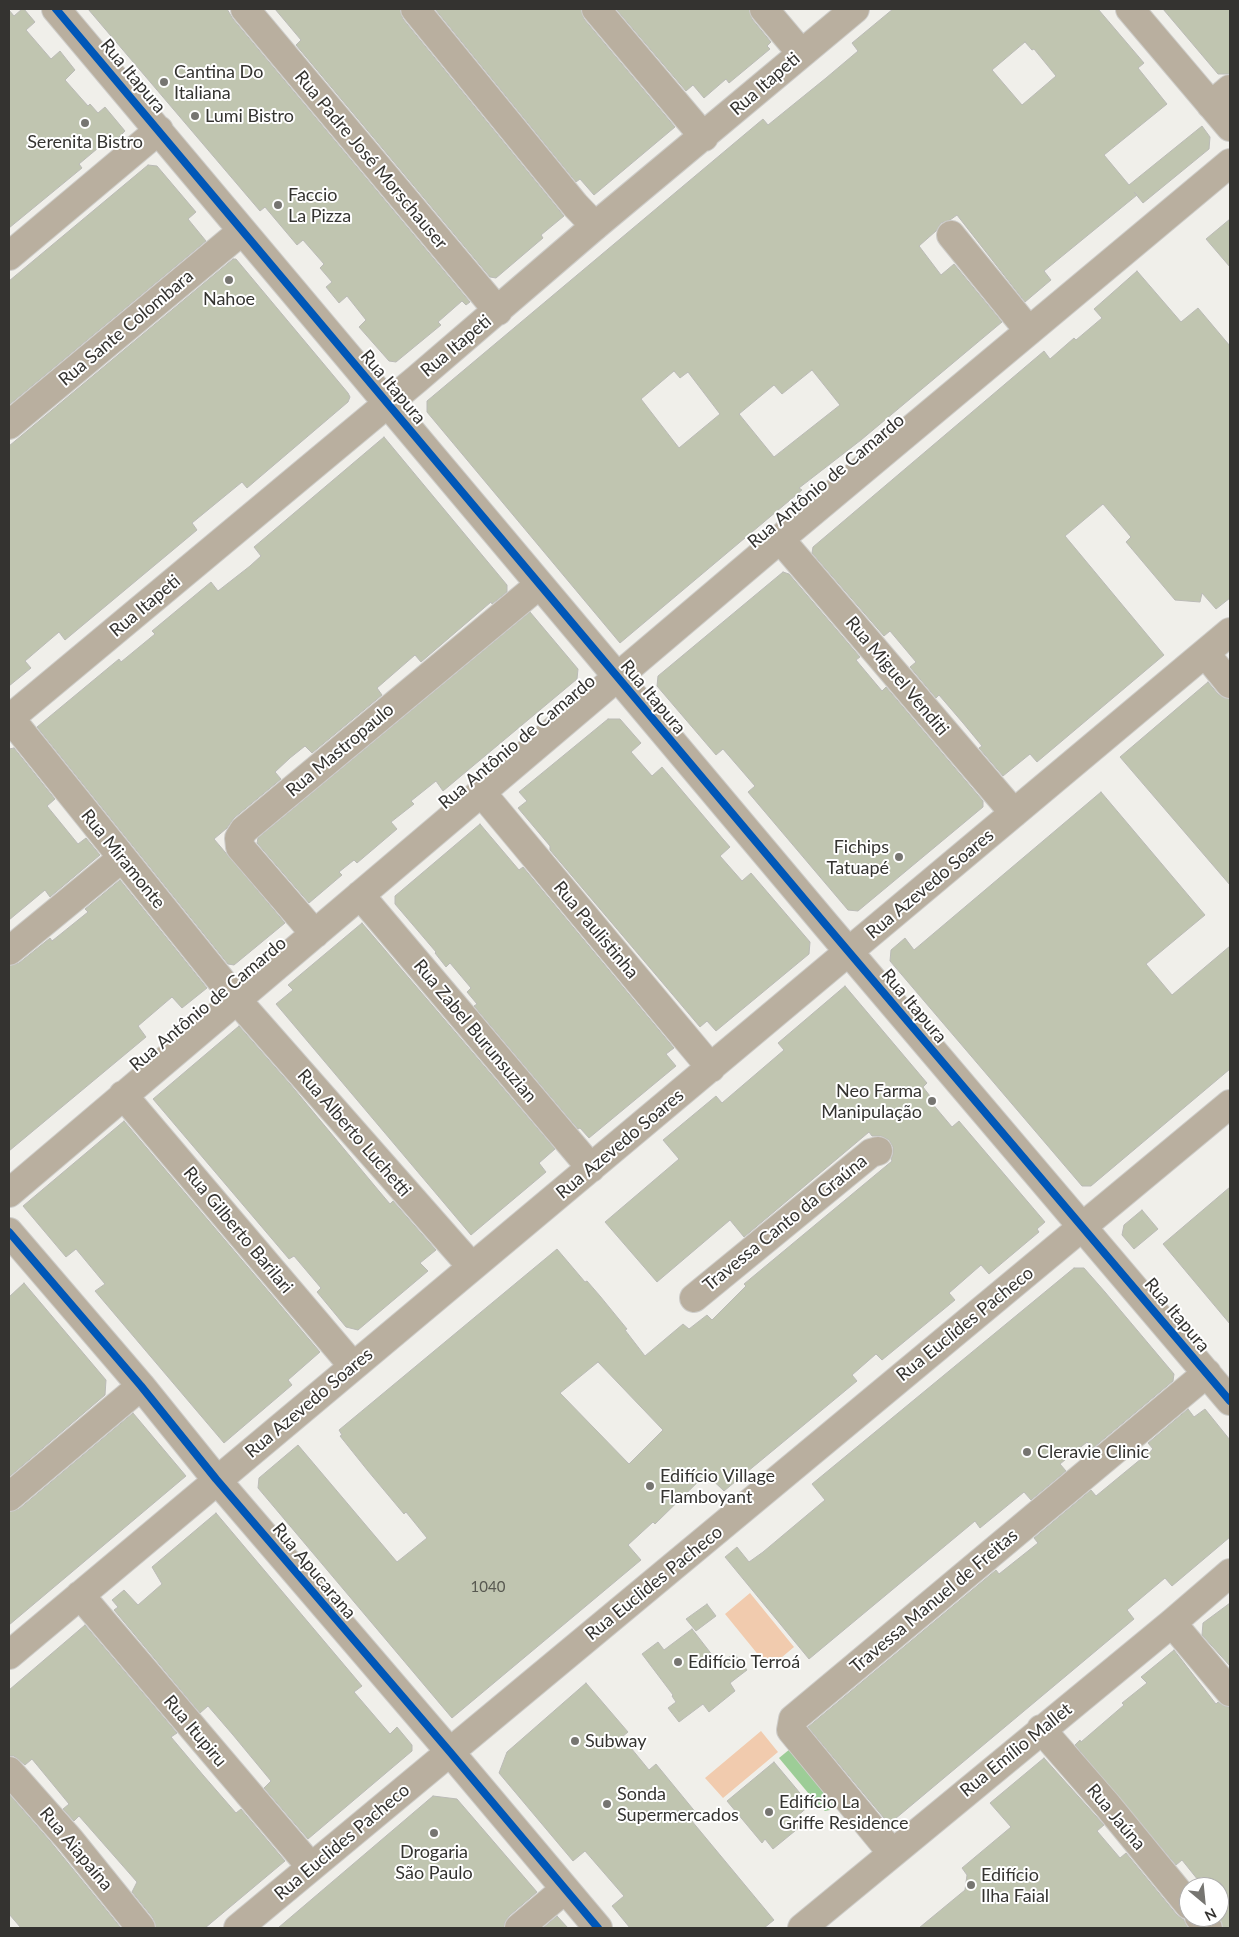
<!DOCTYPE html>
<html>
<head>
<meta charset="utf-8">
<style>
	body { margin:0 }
	#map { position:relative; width:1239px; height:1937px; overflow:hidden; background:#f0efea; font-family:Lato,sans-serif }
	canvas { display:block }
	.frame { position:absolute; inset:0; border:10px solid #343330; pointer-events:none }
	.north { position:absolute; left:1179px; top:1877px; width:50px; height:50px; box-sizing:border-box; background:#fff; border:1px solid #aeadac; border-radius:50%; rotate:152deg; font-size:14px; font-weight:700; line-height:20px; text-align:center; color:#343330 }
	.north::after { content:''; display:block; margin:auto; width:18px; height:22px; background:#767571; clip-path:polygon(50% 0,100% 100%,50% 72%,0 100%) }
</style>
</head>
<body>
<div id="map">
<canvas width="1239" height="1937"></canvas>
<div class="frame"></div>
<div class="north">N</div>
</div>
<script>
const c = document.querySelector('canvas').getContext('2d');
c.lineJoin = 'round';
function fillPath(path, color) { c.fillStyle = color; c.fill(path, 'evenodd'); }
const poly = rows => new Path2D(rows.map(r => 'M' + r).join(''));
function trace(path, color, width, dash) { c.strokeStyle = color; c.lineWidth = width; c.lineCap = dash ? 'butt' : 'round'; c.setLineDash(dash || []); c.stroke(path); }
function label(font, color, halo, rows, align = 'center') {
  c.font = font + ' Lato,sans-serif'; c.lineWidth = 4; c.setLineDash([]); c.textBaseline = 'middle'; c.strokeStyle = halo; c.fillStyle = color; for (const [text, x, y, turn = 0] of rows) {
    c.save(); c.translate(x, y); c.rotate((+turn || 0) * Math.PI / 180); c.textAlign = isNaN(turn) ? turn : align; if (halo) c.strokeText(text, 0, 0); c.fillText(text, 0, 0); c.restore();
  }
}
fillPath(poly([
	[750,1593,794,1647,769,1668,725,1614],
	[761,1731,778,1752,723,1798,705,1778]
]), '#f1cbae');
fillPath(poly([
	[790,1749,838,1806,835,1809,825,1811,819,1806,779,1758]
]), '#9dcd97');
const building = poly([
	[22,9,24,9,35,22,26,30,51,59,60,51,75,70,65,80,88,106,90,104,98,113,105,107,125,131,114,142,110,138,79,164,82,168,9,228,9,10,14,16,22,9],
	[88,9,227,9,233,19,470,302,466,305,462,301,438,322,441,325,396,362,389,361,359,327,366,320,347,296,339,303,326,287,332,282,320,268,324,264,303,240,297,245,265,207,260,211,88,9],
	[275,9,400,9,403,19,564,216,541,235,543,238,496,278,490,277,296,45,301,40,275,9],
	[435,9,581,9,584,19,675,127,594,195,580,179,576,182,435,9],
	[616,9,749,9,752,19,771,42,767,46,770,49,729,83,726,79,704,98,693,85,686,91,616,9],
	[893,9,1098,9,1144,63,1138,68,1167,104,1104,155,1129,185,1202,126,1210,137,1209,149,1143,203,1134,192,1137,195,1044,271,1051,280,1025,302,957,215,950,220,941,223,936,231,919,246,941,275,954,264,1002,322,861,440,799,488,802,490,620,643,427,412,427,401,763,119,768,125,826,78,858,51,852,43,893,9],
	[1025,42,1032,50,1034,49,1056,76,1022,105,992,70,1025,42],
	[812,370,840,405,774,457,739,414,774,385,782,394,812,370],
	[674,371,680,378,688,372,720,414,679,448,641,399,674,371],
	[1163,9,1230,9,1230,74,1218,74,1163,9],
	[148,165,157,166,196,212,188,219,206,241,9,405,9,281,148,165],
	[1230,219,1230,267,1206,239,1230,219],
	[233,259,236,259,348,393,350,397,348,402,247,488,242,482,192,523,197,530,65,640,59,632,25,661,31,668,9,686,9,446,233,259],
	[1137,271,1181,322,1198,308,1230,346,1230,598,1216,609,1202,593,1200,602,1175,600,1126,542,1131,537,1103,504,1065,536,1164,655,1037,762,1030,754,1003,776,979,748,982,746,963,723,939,695,936,698,910,667,916,662,890,631,884,636,812,553,813,547,1044,351,1050,359,1074,338,1076,340,1102,318,1094,309,1137,271],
	[384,437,507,585,507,592,492,604,491,602,421,662,415,655,377,688,382,695,312,753,305,746,290,758,275,772,281,779,234,818,227,828,214,839,285,923,234,965,228,964,37,727,119,659,121,662,155,634,152,631,211,582,218,591,250,566,261,556,254,547,384,437],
	[783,572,789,574,860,657,856,660,882,691,886,687,983,801,983,807,858,911,848,910,748,792,755,786,723,749,716,755,657,686,658,676,783,572],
	[530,612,578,669,577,679,443,791,436,781,411,801,414,804,391,822,397,829,357,863,354,860,339,872,342,875,309,903,257,843,258,838,530,612],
	[1208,682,1218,694,1224,698,1230,699,1230,885,1120,757,1208,682],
	[608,719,620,719,641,743,631,752,652,776,662,767,723,839,730,847,720,856,742,881,751,873,810,942,809,954,716,1031,707,1021,700,1027,550,850,550,846,518,808,527,801,519,792,608,719],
	[14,748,55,799,47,806,78,844,86,838,100,855,50,897,45,890,9,920,9,749,14,748],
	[1101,792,1205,915,1146,964,1172,995,1230,946,1230,1069,1091,1186,1082,1186,890,961,891,950,905,938,914,950,1101,792],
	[480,824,519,870,523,867,674,1048,666,1054,676,1066,589,1138,580,1128,578,1129,474,1006,477,1004,467,992,471,988,450,963,446,967,435,953,436,952,395,904,395,896,480,824],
	[120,880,207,988,182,1008,172,997,138,1026,146,1037,9,1151,9,966,19,963,50,938,52,941,88,912,85,909,120,880],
	[362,923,555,1149,539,1163,546,1172,471,1235,276,1004,293,990,288,985,362,923],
	[845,986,927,1083,923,1087,933,1100,931,1102,952,1127,959,1121,1045,1222,1037,1229,1039,1232,989,1274,981,1265,949,1293,955,1300,882,1360,876,1354,852,1375,857,1381,724,1491,706,1474,655,1524,653,1522,628,1545,641,1560,452,1718,258,1488,259,1478,298,1445,397,1562,427,1538,406,1512,404,1514,368,1471,340,1436,342,1435,339,1430,557,1249,585,1282,587,1281,600,1296,627,1329,625,1330,645,1356,683,1324,689,1329,707,1315,712,1320,746,1286,744,1284,892,1161,891,1159,893,1154,893,1147,889,1140,881,1136,872,1136,869,1132,744,1237,730,1220,657,1282,605,1222,679,1159,663,1140,716,1096,722,1103,784,1050,778,1043,845,986],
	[598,1362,663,1430,629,1464,560,1393,598,1362],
	[239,1026,290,1084,379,1191,390,1204,393,1201,436,1250,420,1263,428,1271,358,1330,346,1327,317,1292,321,1288,294,1256,289,1259,153,1099,239,1026],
	[124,1121,320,1352,288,1380,292,1385,224,1443,95,1291,105,1284,76,1249,66,1257,23,1206,124,1121],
	[1230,1187,1230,1324,1163,1244,1230,1187],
	[1142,1210,1158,1229,1134,1249,1122,1235,1124,1225,1142,1210],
	[1074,1268,1084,1268,1105,1292,1174,1374,1173,1381,1093,1448,1087,1442,1060,1464,1066,1471,1031,1500,1024,1492,980,1528,975,1521,809,1659,725,1557,737,1547,749,1562,763,1552,825,1500,812,1484,1074,1268],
	[24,1283,106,1380,105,1395,9,1477,9,1297,24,1283],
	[1188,1409,1194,1417,1205,1409,1230,1440,1230,1537,1172,1586,1165,1578,1127,1610,1134,1619,889,1824,808,1727,996,1570,999,1574,1038,1543,1034,1538,1091,1490,1096,1496,1153,1449,1148,1443,1188,1409],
	[133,1413,186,1476,9,1625,9,1512,19,1509,133,1413],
	[216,1513,362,1686,354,1692,390,1734,397,1727,412,1745,412,1751,308,1839,264,1788,271,1781,233,1735,208,1706,200,1713,114,1610,118,1607,112,1600,124,1590,138,1605,162,1584,152,1567,216,1513],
	[1230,1603,1230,1666,1202,1635,1203,1623,1230,1603],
	[707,1604,716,1616,696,1631,686,1619,707,1604],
	[85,1625,177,1733,171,1737,203,1775,236,1813,241,1809,285,1861,205,1928,156,1928,153,1918,132,1892,137,1882,79,1816,74,1821,63,1809,69,1804,32,1759,25,1765,14,1756,9,1756,9,1690,85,1625],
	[692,1629,720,1665,734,1653,747,1670,730,1683,735,1691,709,1712,703,1704,679,1722,668,1708,676,1702,672,1696,673,1695,642,1654,658,1642,664,1650,692,1629],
	[1174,1650,1216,1704,1218,1702,1224,1706,1230,1707,1230,1928,1223,1928,1219,1917,1219,1887,1200,1887,1202,1885,1182,1860,1176,1865,1075,1745,1080,1740,1081,1742,1124,1705,1122,1703,1147,1683,1141,1677,1174,1650],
	[586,1683,628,1732,622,1737,649,1770,656,1764,697,1814,691,1820,774,1920,764,1928,630,1928,612,1906,624,1896,585,1851,573,1861,499,1773,507,1752,586,1683],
	[1044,1758,1104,1825,1097,1831,1120,1858,1126,1853,1177,1915,1184,1920,1188,1928,919,1928,965,1890,967,1875,962,1868,1011,1827,990,1803,1044,1758],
	[774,1762,810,1805,795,1818,801,1826,773,1849,765,1839,762,1843,727,1801,774,1762],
	[9,1794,50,1841,121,1928,21,1928,9,1914,9,1794],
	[433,1796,457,1799,537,1892,509,1916,505,1922,504,1928,278,1928,433,1796],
	[557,1916,568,1928,543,1928,557,1916]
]);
fillPath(building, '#c0c5b0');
trace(building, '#babab6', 1);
const minor = poly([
	[56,9,826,925,1230,1401],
	[245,9,498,311],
	[415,9,575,205,595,226],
	[596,9,704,137],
	[764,9,801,53],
	[1130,9,1230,127],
	[1211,105,1230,89],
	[951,235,1029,331],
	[9,256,159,130],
	[9,425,242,231],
	[780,539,1014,813],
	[1205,653,1230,684],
	[10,718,236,999,472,1267],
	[9,719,417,379,595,226,855,9],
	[481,792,711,1068],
	[360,895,591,1168],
	[315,934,240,847,239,838,244,830,539,585],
	[9,951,122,858],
	[123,1095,353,1366],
	[9,1193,780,539,1230,163],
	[9,1232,141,1386,216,1479,450,1752,598,1928],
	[694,1298,871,1153,878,1151],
	[9,1497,141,1386],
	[80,1595,311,1867],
	[1172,1623,1230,1692],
	[9,1655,1230,632],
	[1041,1729,1108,1806,1189,1905],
	[9,1771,70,1840,141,1928],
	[892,1853,791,1730,793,1719,1207,1373],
	[1199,1917,1208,1928],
	[238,1928,1230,1104],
	[519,1928,564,1890],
	[802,1928,1172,1623,1230,1573]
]);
trace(minor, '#cdccc9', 30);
trace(minor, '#b9af9f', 28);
trace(poly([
	[56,9,826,925,1230,1401],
	[9,1232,141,1386,216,1479,450,1752,598,1928]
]), '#0057b8', 8);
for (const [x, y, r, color] of [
	[164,82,5,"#767571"],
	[195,116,5,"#767571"],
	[85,123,5,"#767571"],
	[278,205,5,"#767571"],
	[229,280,5,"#767571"],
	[899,857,5,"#767571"],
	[932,1101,5,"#767571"],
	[1027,1452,5,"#767571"],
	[650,1486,5,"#767571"],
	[678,1662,5,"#767571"],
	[575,1741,5,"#767571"],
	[607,1804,5,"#767571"],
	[769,1812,5,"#767571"],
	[434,1833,5,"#767571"],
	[971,1885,5,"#767571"]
]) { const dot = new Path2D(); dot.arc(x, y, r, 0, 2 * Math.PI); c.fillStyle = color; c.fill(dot); trace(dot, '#fff', 2); }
label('15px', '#575850', null, [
	["1040",488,1587]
]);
label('18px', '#343330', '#fff', [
	["Cantina Do",174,72],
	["Italiana",174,93],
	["Lumi Bistro",205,116],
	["Serenita Bistro",85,142,"center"],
	["Faccio",288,195],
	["La Pizza",288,216],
	["Nahoe",229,299,"center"],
	["Fichips",889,847,"right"],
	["Tatuapé",889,868,"right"],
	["Neo Farma",922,1091,"right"],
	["Manipulação",922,1112,"right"],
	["Cleravie Clinic",1037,1452],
	["Edifício Village",660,1476],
	["Flamboyant",660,1497],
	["Edifício Terroá",688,1662],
	["Subway",585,1741],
	["Sonda",617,1794],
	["Supermercados",617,1815],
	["Edifício La",779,1802],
	["Griffe Residence",779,1823],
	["Drogaria",434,1852,"center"],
	["São Paulo",434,1873,"center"],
	["Edifício",981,1875],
	["Ilha Faial",981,1896]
], 'left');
label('18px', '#343330', '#fff', [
	["Rua Itapura",133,76,50],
	["Rua Itapeti",765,84,-41],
	["Rua Padre José Morschauser",371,160,50],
	["Rua Sante Colombara",126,328,-40],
	["Rua Itapeti",456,346,-40],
	["Rua Itapura",393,387,50],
	["Rua Antônio de Camardo",826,481,-40],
	["Rua Itapeti",145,606,-40],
	["Rua Miguel Venditi",897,676,50],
	["Rua Itapura",653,697,50],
	["Rua Antônio de Camardo",517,742,-40],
	["Rua Mastropaulo",340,750,-40],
	["Rua Miramonte",123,859,51],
	["Rua Azevedo Soares",930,884,-40],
	["Rua Paulistinha",596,930,50],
	["Rua Antônio de Camardo",208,1004,-40],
	["Rua Itapura",914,1006,50],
	["Rua Zabel Burunsuzian",475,1031,50],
	["Rua Alberto Luchetti",354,1133,49],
	["Rua Azevedo Soares",620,1144,-40],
	["Travessa Canto da Graúna",785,1223,-39],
	["Rua Gilberto Barilari",238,1230,50],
	["Rua Itapura",1177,1315,50],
	["Rua Euclides Pacheco",965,1324,-39],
	["Rua Azevedo Soares",309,1403,-40],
	["Rua Apucarana",314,1571,50],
	["Rua Euclides Pacheco",654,1583,-39],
	["Travessa Manuel de Freitas",934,1601,-40],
	["Rua Itupiru",195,1731,50],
	["Rua Emílio Mallet",1016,1750,-39],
	["Rua Jaúna",1116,1817,50],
	["Rua Euclides Pacheco",342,1842,-40],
	["Rua Aiapaína",76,1849,50]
]);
</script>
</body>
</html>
